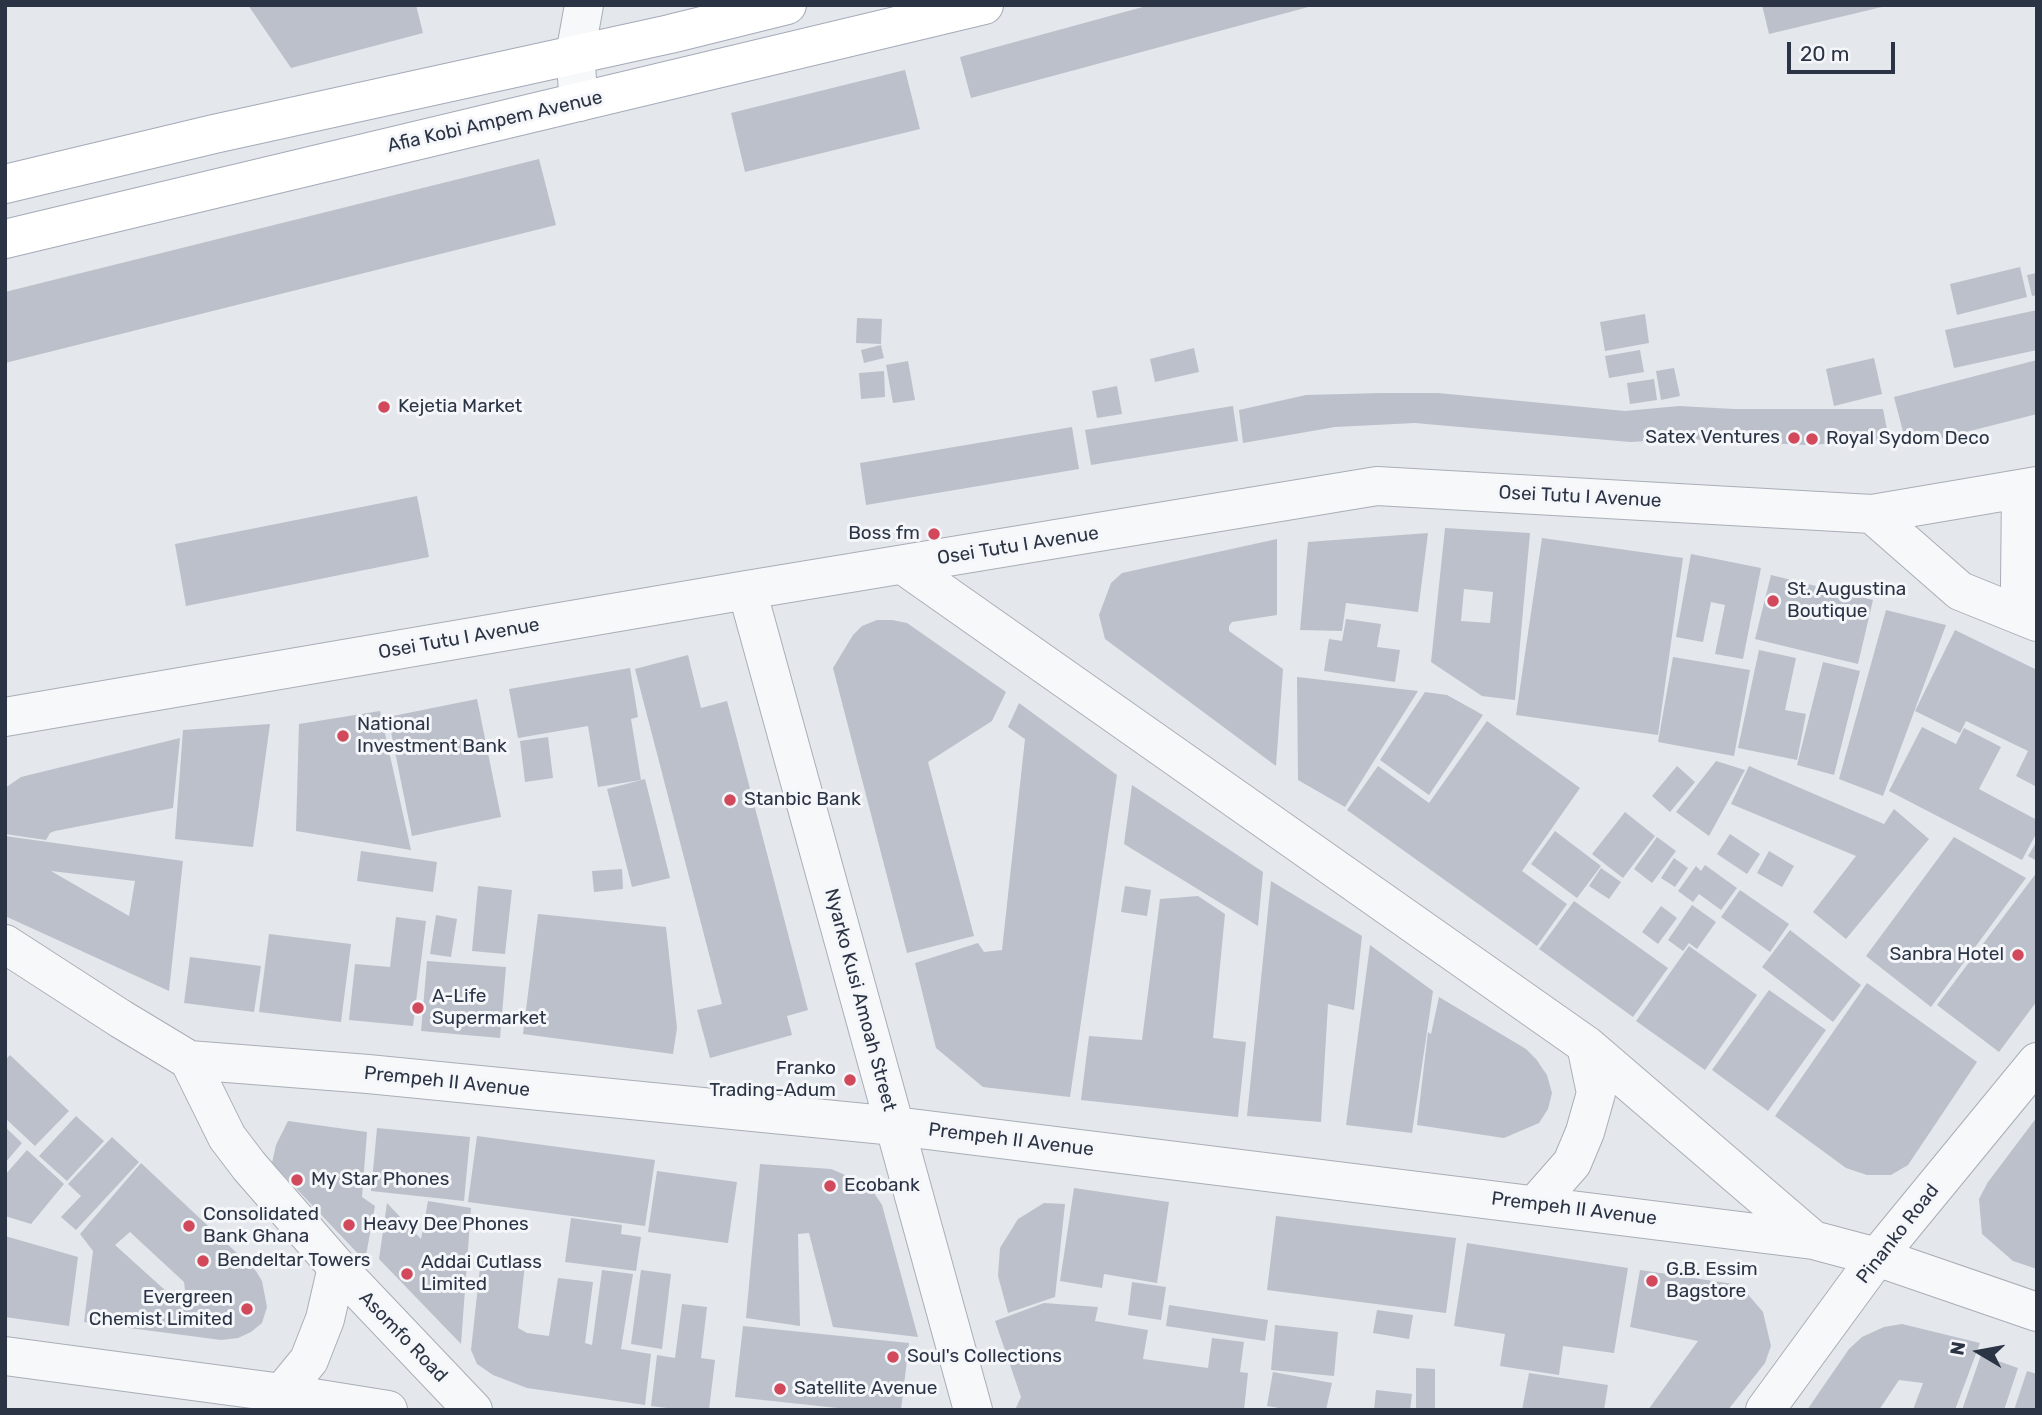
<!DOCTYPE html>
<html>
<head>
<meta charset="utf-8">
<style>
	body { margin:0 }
	#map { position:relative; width:2042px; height:1415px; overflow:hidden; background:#e4e7ec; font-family:Rubik,sans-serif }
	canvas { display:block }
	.frame { position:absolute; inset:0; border:7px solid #2b3445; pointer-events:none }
	.north { position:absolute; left:1944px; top:1317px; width:70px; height:70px; -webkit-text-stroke:5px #f4f6f9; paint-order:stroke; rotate:280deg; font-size:19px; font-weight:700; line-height:28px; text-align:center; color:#2b3445 }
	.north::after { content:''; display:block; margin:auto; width:24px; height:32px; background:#2b3445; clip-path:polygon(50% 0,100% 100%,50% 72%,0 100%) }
	.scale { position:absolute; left:1787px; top:42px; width:108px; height:32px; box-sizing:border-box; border:4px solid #2b3445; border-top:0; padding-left:9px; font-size:21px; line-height:24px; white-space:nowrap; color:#2b3445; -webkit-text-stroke:5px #f4f6f9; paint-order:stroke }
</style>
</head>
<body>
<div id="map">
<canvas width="2042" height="1415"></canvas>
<div class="frame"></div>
<div class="north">N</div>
<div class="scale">20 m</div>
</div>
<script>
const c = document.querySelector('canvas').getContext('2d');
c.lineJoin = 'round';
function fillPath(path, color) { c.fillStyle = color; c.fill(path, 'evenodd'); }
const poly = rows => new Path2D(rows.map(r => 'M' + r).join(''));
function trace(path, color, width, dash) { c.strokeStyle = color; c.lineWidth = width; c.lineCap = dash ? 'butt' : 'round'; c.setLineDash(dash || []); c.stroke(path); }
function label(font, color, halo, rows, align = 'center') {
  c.font = font + ' Rubik,sans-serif'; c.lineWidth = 6; c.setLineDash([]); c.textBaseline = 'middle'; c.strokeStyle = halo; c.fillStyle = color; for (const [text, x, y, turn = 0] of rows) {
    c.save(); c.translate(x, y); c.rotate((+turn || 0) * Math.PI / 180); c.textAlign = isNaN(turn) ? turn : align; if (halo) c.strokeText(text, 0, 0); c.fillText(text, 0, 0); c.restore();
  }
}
fillPath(poly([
	[248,5,416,5,423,33,291,68],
	[1150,5,1312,6,971,98,960,57],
	[1762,5,1885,5,1886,6,1769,34],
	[905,70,920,129,745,172,731,113],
	[539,159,556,225,5,363,5,292],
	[2020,267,2027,297,1957,315,1950,284],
	[2037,273,2037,295,2032,296,2027,275],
	[2037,310,2037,350,1954,368,1945,330],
	[1645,314,1649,343,1605,351,1600,322],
	[857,318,882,319,881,344,856,343],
	[881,345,884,358,864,363,861,350],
	[1194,348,1199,372,1155,382,1150,359],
	[1640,350,1644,372,1609,378,1605,356],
	[1874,358,1882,394,1834,406,1826,369],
	[2037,360,2037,414,1907,447,1894,397],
	[908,361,915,400,893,403,886,365],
	[1674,368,1680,396,1661,400,1656,371],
	[884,371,885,397,861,399,859,373],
	[1654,379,1657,400,1630,404,1627,383],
	[1117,386,1122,414,1097,418,1092,391],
	[1381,393,1438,393,1625,411,1679,406,1734,409,1883,409,1889,440,1807,445,1686,439,1630,442,1415,423,1335,427,1243,443,1239,410,1306,395],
	[1233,406,1238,441,1091,465,1085,430],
	[1072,427,1079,469,866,505,860,463],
	[417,496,429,557,186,606,175,544],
	[1445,528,1530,533,1515,700,1482,696,1431,662],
	[1464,589,1493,592,1490,623,1461,621],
	[1428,533,1418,612,1346,603,1342,631,1300,630,1308,542],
	[1542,538,1683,558,1658,735,1516,715],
	[1277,539,1277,615,1232,622,1229,626,1229,631,1283,669,1276,766,1105,639,1099,615,1111,583,1122,573],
	[1691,554,1761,568,1743,659,1715,654,1725,605,1711,602,1703,642,1676,637],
	[1771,575,1873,600,1858,664,1755,639],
	[1886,610,1946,625,1883,796,1839,779],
	[1346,619,1381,624,1377,647,1400,650,1395,682,1324,671,1329,639,1342,641],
	[877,620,892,620,907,623,1006,692,992,721,928,762,974,936,907,953,833,668,853,635,862,626],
	[1955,630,2037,670,2037,787,2016,776,2028,751,1966,721,1960,733,1915,711],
	[1759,650,1796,658,1785,710,1806,714,1797,760,1738,748],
	[688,655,701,708,727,701,808,1010,787,1016,792,1035,710,1058,697,1010,722,1004,635,669],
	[1673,657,1750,670,1734,756,1658,742],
	[1823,662,1860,671,1834,775,1797,765],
	[630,668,638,717,631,719,641,780,598,787,588,726,518,738,509,689],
	[1297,677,1418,691,1345,807,1298,780],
	[1425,692,1447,695,1483,715,1429,795,1380,760],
	[477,699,501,817,412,836,388,717],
	[1019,703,1117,775,1070,1097,983,1087,936,1048,915,963,978,943,984,952,1002,950,1025,739,1008,727],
	[380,711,411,850,296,831,299,724],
	[1487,721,1580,788,1522,871,1567,904,1537,946,1347,810,1378,766,1429,803],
	[270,724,253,847,175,839,183,730],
	[1922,727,1956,744,1964,728,2001,747,1979,789,2037,820,2037,832,2022,860,1889,791],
	[548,737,553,778,525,782,520,741],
	[180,738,173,808,55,831,50,833,46,840,5,834,5,788,21,777],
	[1716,761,1745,770,1709,836,1676,812],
	[1677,766,1695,782,1670,812,1652,796],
	[1749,766,1884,824,1894,809,1929,839,1846,939,1813,912,1856,856,1731,804],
	[645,779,670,878,632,887,607,789],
	[1132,785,1263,872,1258,926,1124,844],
	[1625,812,1655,836,1623,878,1592,854],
	[1555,831,1601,866,1577,898,1531,864],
	[1730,834,1760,854,1747,874,1717,854],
	[5,836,183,861,169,991,5,916],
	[51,871,135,881,129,916],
	[1657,837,1676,851,1652,883,1634,869],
	[1954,837,2026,878,1931,1007,1866,956],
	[2037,841,2037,861,2028,856],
	[361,851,437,862,433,892,357,881],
	[1769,851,1794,866,1782,887,1757,873],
	[1674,858,1688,868,1675,887,1661,878],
	[1705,865,1737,888,1721,910,1699,894,1693,902,1678,891,1696,866,1701,871],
	[1601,868,1621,882,1609,899,1589,886],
	[622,869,623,889,594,892,592,871],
	[2037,872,2037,1001,1999,1052,1937,1005],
	[1271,881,1362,936,1354,1010,1328,1004,1321,1122,1247,1116],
	[478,886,512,890,505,954,472,951],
	[1125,886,1151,890,1147,916,1121,912],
	[1740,890,1789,924,1770,952,1721,917],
	[1198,896,1225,914,1213,1038,1246,1042,1238,1117,1081,1100,1089,1036,1142,1040,1160,899],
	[1574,901,1668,968,1633,1017,1539,949],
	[1692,905,1716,922,1697,949,1689,943,1683,951,1668,940],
	[1661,906,1677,918,1658,944,1642,932],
	[538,914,666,927,677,1028,673,1054,523,1034],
	[436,915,457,919,451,957,430,954],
	[396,917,426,921,413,1026,349,1020,355,964,390,967],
	[1790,930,1861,985,1833,1022,1762,967],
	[269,934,351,944,341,1022,259,1012],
	[1370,945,1433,991,1412,1133,1346,1125],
	[1689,946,1757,995,1705,1070,1636,1021],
	[190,957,261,966,254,1012,184,1003],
	[427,961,506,967,500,1038,421,1031],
	[1867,983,1977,1062,1908,1165,1891,1175,1867,1175,1846,1168,1775,1116],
	[1769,990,1826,1030,1768,1111,1712,1070],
	[1439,997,1526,1049,1536,1059,1547,1075,1552,1093,1548,1109,1539,1123,1504,1138,1417,1125,1428,1032,1431,1034],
	[10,1055,69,1111,35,1146,5,1118,5,1060],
	[76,1116,104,1141,67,1181,39,1156],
	[2037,1117,2037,1269,2013,1261,1982,1234,1979,1199,1988,1182],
	[288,1121,367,1132,362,1197,375,1206,365,1261,272,1163,276,1145],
	[5,1127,22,1143,5,1163],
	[377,1128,470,1137,464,1201,371,1191],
	[477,1136,655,1160,645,1226,468,1202],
	[112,1137,139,1162,76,1230,61,1217,81,1196,68,1184],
	[27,1150,64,1184,31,1224,5,1216,5,1175],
	[141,1163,256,1271,262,1281,267,1307,262,1323,251,1332,238,1338,221,1340,84,1322,93,1251,80,1234],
	[130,1232,184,1282,185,1290,177,1293,166,1291,115,1245],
	[760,1164,831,1169,850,1177,874,1193,882,1205,918,1337,833,1327,809,1233,798,1234,800,1326,746,1318],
	[657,1171,737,1182,728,1243,648,1232],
	[1074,1188,1169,1202,1157,1283,1104,1274,1102,1288,1060,1281],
	[428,1201,471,1208,461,1344,379,1259,387,1203,421,1239],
	[1044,1203,1065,1204,1055,1297,1008,1313,998,1276,1000,1248,1018,1219],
	[1276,1216,1456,1238,1446,1313,1267,1290],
	[571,1218,622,1225,621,1234,641,1237,636,1271,565,1262],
	[5,1236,78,1257,69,1326,5,1317],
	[1467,1243,1628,1268,1614,1353,1563,1346,1559,1375,1500,1366,1505,1334,1454,1326],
	[481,1258,525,1264,518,1328,527,1333,549,1336,558,1278,593,1282,585,1343,592,1345,602,1270,633,1274,621,1349,651,1354,645,1405,527,1388,493,1375,477,1364,471,1350],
	[641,1270,671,1274,662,1349,631,1344],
	[1640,1270,1740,1285,1763,1312,1771,1346,1765,1363,1728,1410,1648,1410,1698,1341,1630,1327],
	[1132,1282,1166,1287,1161,1320,1128,1315],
	[1044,1303,1098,1307,1095,1321,1148,1330,1143,1359,1208,1368,1212,1338,1244,1342,1240,1372,1248,1373,1244,1410,1015,1410,1021,1397,995,1321],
	[682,1304,707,1307,701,1358,715,1360,709,1410,683,1410,651,1406,657,1355,675,1358],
	[1169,1305,1268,1320,1265,1341,1166,1326],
	[1377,1310,1413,1315,1409,1339,1373,1333],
	[1902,1324,1980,1343,1955,1410,1913,1410,1923,1383,1899,1380,1879,1410,1807,1410,1849,1349,1862,1337,1884,1327],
	[1275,1325,1338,1332,1334,1376,1271,1370],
	[743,1326,909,1343,901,1410,856,1410,735,1397],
	[1981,1355,2018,1368,2004,1410,1962,1410],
	[1416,1368,1435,1369,1435,1410,1416,1410],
	[2027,1371,2037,1374,2037,1410,2014,1410],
	[1273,1372,1332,1383,1326,1410,1290,1410,1267,1406],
	[1529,1373,1608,1385,1604,1410,1522,1410],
	[1376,1390,1412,1394,1410,1410,1374,1410]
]), '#bbc0ca');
const minor = poly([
	[579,102,575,55,584,5],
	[2021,489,2020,585,2030,612,2037,620],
	[1872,514,1960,591,2037,622],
	[903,565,1586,1045,1813,1240],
	[747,590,973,1410],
	[5,717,747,590,1377,486,1872,514,2037,486],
	[5,944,121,1019,189,1060,368,1074,895,1126,1813,1240,1877,1257,2037,1312],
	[189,1060,227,1137,249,1166,337,1267,473,1410],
	[1536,1204,1572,1163,1585,1132,1596,1093,1586,1045],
	[5,1356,282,1393,388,1410],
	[282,1393,309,1360,325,1319,337,1267],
	[1765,1410,1877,1257,2037,1062]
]);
const major = poly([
	[5,184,214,134,670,34,787,5],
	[5,239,984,5]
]);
trace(minor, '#a9aeb7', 40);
trace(major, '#a3abb8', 40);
trace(minor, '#f7f8fa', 38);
trace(major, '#fff', 38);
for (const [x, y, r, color] of [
	[384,407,7,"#d1495b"],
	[1794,438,7,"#d1495b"],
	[1812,439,7,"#d1495b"],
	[934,534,7,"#d1495b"],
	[1773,601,7,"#d1495b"],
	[343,736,7,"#d1495b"],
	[730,800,7,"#d1495b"],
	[2018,955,7,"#d1495b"],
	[418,1008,7,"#d1495b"],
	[850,1080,7,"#d1495b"],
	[297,1180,7,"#d1495b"],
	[830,1186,7,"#d1495b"],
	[349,1225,7,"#d1495b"],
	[189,1226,7,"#d1495b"],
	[203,1261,7,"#d1495b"],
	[407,1274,7,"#d1495b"],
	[1652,1281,7,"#d1495b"],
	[247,1309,7,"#d1495b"],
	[893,1357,7,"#d1495b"],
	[780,1389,7,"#d1495b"]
]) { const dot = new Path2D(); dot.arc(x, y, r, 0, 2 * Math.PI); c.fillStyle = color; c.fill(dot); trace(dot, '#f4f6f9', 2.5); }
label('19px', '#2b3445', '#f4f6f9', [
	["Afia Kobi Ampem Avenue",495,122,-13],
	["Osei Tutu I Avenue",1580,497,3],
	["Osei Tutu I Avenue",1018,546,-9],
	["Osei Tutu I Avenue",459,639,-10],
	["Nyarko Kusi Amoah Street",860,1000,75],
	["Prempeh II Avenue",447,1082,6],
	["Prempeh II Avenue",1011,1140,7],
	["Prempeh II Avenue",1574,1209,7],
	["Pinanko Road",1898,1234,-52],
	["Asomfo Road",403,1337,46]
]);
label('19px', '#2b3445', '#f4f6f9', [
	["Kejetia Market",398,407],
	["Satex Ventures",1780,438,"right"],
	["Royal Sydom Deco",1826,439],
	["Boss fm",920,534,"right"],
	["St. Augustina",1787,590],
	["Boutique",1787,612],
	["National",357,725],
	["Investment Bank",357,747],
	["Stanbic Bank",744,800],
	["Sanbra Hotel",2004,955,"right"],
	["A-Life",432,997],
	["Supermarket",432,1019],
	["Franko",836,1069,"right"],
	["Trading-Adum",836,1091,"right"],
	["My Star Phones",311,1180],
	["Ecobank",844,1186],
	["Consolidated",203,1215],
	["Bank Ghana",203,1237],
	["Heavy Dee Phones",363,1225],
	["Bendeltar Towers",217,1261],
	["Addai Cutlass",421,1263],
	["Limited",421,1285],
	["G.B. Essim",1666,1270],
	["Bagstore",1666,1292],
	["Evergreen",233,1298,"right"],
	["Chemist Limited",233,1320,"right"],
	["Soul's Collections",907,1357],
	["Satellite Avenue",794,1389]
], 'left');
</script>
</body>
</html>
